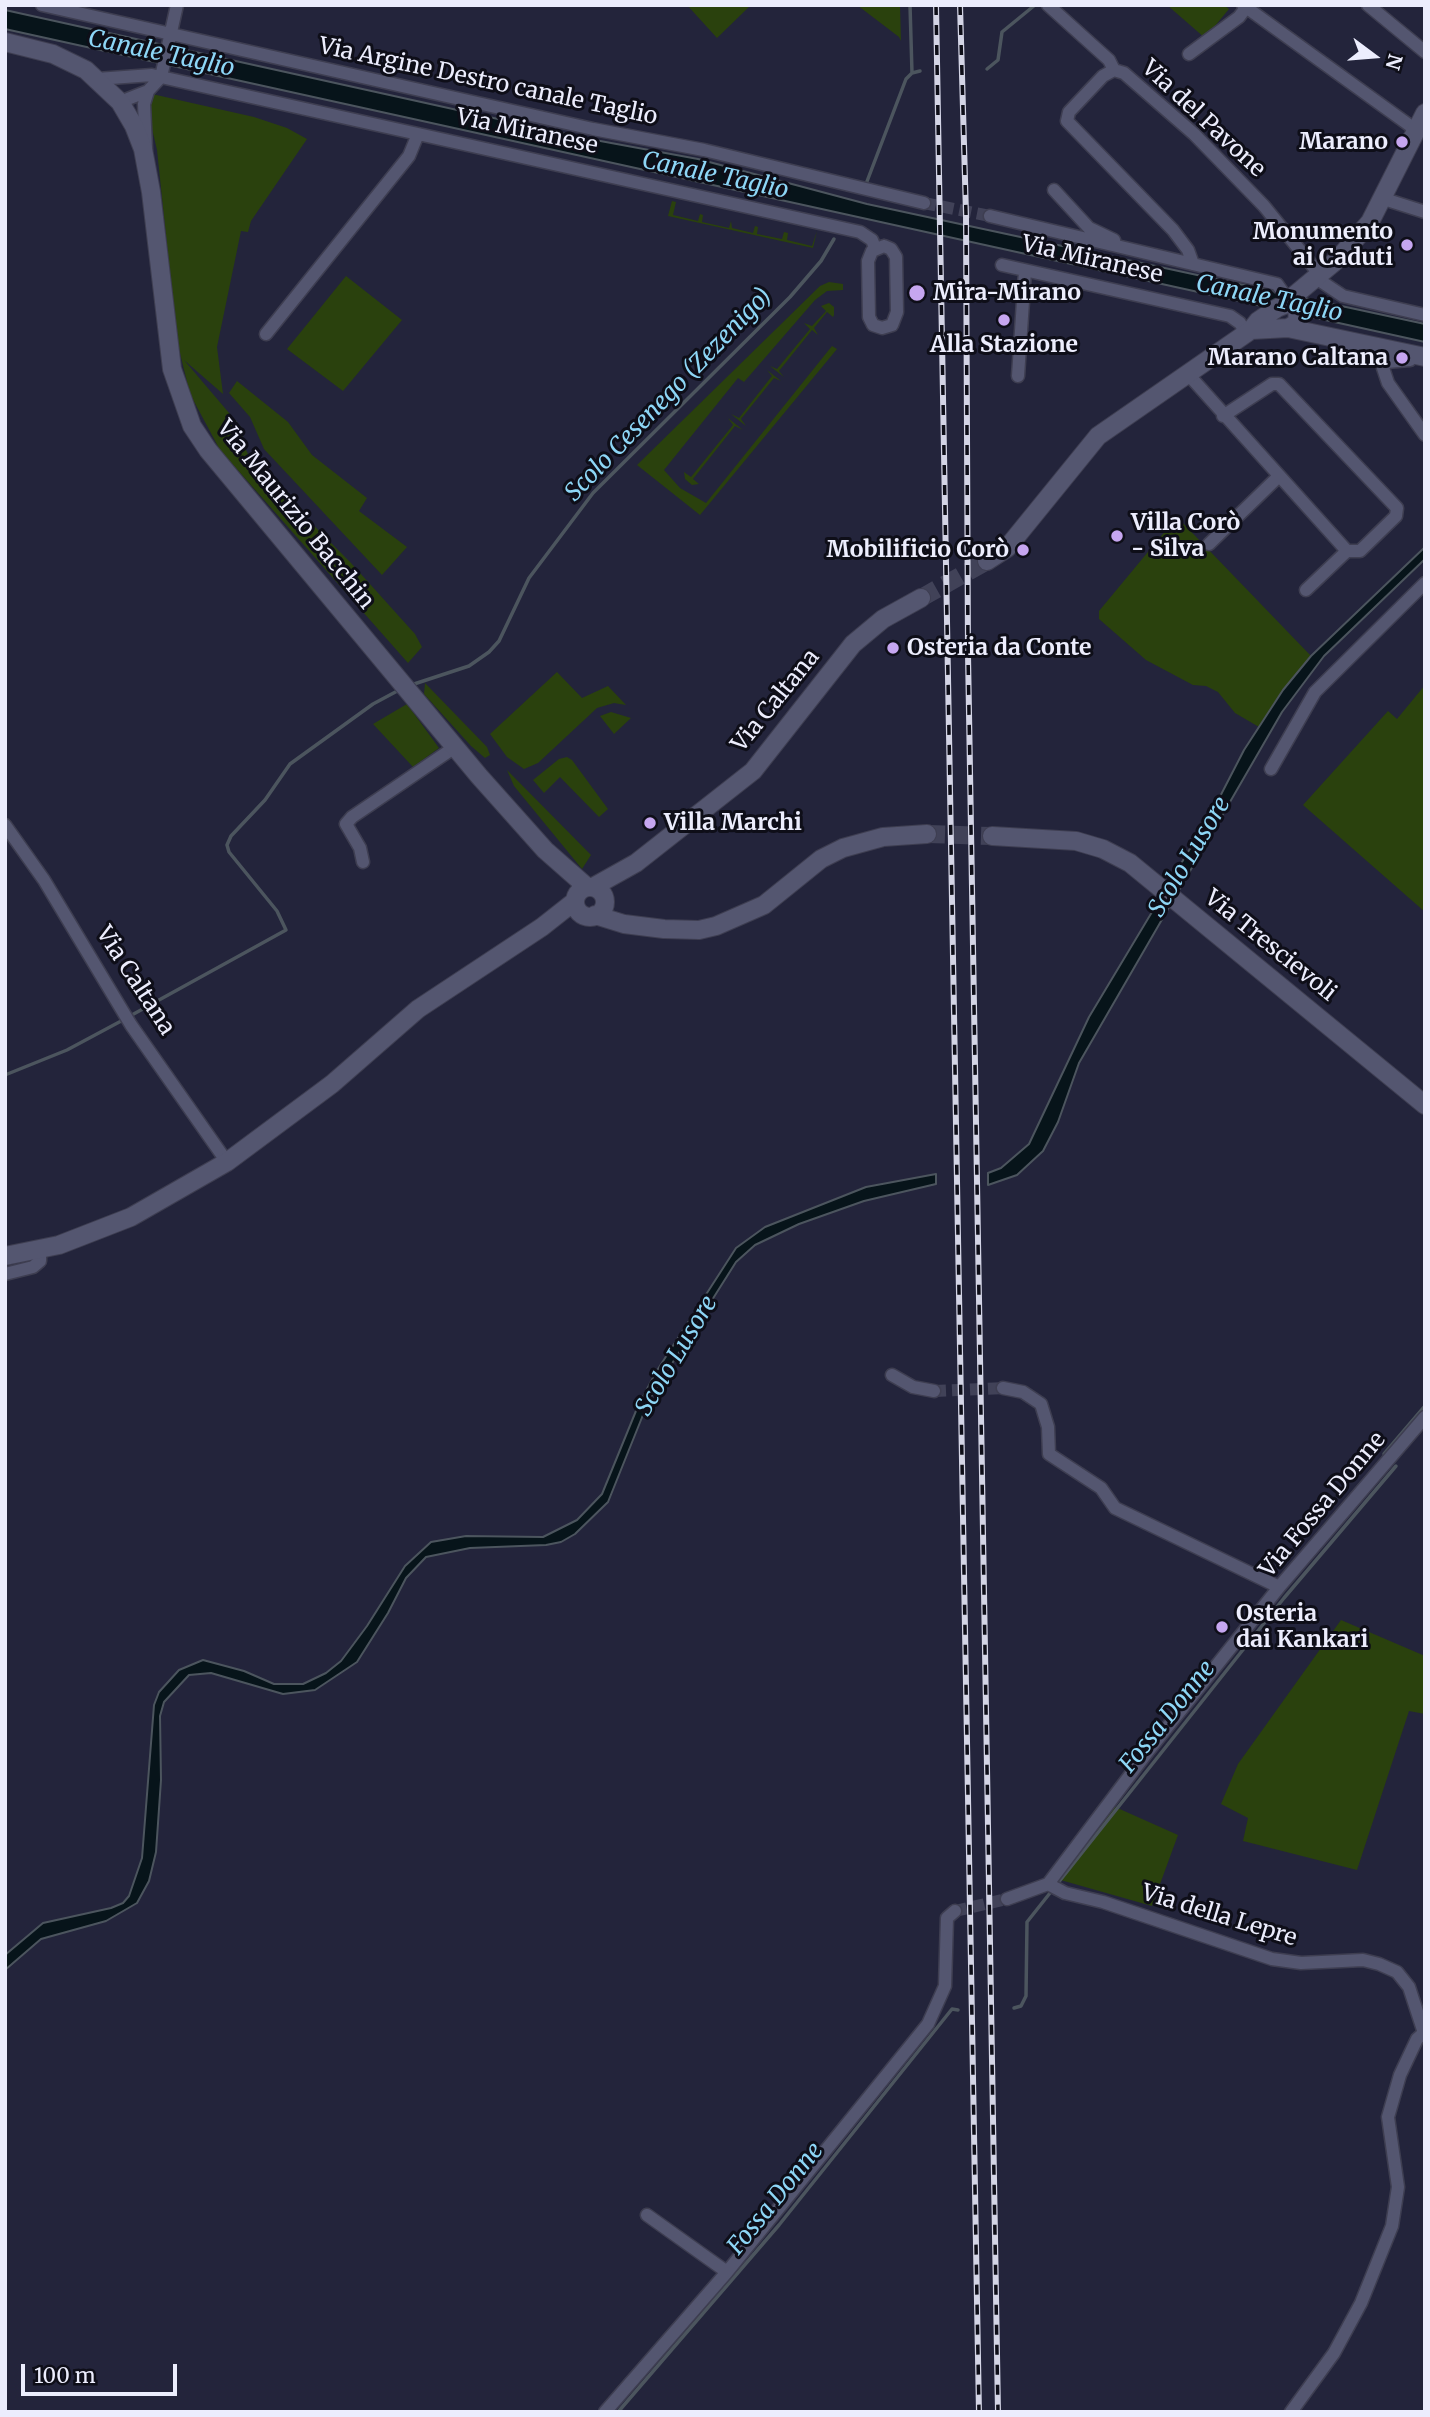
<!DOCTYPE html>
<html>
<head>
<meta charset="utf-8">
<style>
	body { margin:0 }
	#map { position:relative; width:1430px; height:2417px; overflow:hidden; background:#23243b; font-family:Merriweather,serif }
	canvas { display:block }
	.frame { position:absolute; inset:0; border:7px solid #ecedfd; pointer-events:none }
	.north { position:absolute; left:1339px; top:21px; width:70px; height:70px; -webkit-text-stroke:5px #0e0e18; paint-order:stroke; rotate:106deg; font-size:19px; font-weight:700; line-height:28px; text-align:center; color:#ecedfd }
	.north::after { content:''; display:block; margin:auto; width:24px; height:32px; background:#ecedfd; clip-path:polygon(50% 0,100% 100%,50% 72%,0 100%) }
	.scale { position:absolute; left:21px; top:2364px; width:156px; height:32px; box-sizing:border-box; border:4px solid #ecedfd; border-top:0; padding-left:9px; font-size:21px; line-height:24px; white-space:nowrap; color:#ecedfd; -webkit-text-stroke:5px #0e0e18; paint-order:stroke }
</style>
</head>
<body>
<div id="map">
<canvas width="1430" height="2417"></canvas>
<div class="frame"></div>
<div class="north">N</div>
<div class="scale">100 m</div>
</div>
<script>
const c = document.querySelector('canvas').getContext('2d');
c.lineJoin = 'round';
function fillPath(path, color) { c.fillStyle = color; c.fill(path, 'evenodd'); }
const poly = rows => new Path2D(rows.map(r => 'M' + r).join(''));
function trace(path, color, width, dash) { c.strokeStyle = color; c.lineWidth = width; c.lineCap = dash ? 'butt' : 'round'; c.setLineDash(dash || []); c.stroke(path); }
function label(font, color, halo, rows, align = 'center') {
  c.font = font + ' Merriweather,serif'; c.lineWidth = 6; c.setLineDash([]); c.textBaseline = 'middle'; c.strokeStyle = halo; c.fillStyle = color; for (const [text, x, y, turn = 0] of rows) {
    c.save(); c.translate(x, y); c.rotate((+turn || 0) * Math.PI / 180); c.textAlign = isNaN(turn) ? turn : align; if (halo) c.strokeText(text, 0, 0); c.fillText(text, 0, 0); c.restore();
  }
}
fillPath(poly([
	[687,5,751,5,717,38],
	[857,5,900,5,901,41,899,37],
	[1167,5,1224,5,1229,9,1205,38],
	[152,94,254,117,287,128,307,139,251,221,248,232,241,231,217,347,223,394,184,360,241,427,244,446,253,464,351,563,415,634,422,647,408,663,220,450,190,394,177,341,157,150,149,116],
	[672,201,676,202,673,215,698,221,700,214,703,215,702,222,729,228,731,221,732,228,753,233,755,226,758,227,757,234,782,239,784,232,788,233,787,240,812,246,817,231,813,248,668,216],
	[346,276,402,320,343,391,287,349],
	[829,282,843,284,843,290,827,291,815,300,744,382,738,378,664,470,680,488,706,503,832,346,837,349,700,515,637,465,820,286],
	[829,303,834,307,834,315,833,317,827,312,814,328,818,335,812,330,779,371,784,377,770,366,777,369,810,329,804,323,812,326,826,311,821,306],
	[767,370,781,381,774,378,741,419,746,426,731,414,739,418,772,376],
	[237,381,288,422,312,455,367,498,359,511,407,547,382,575,264,449,250,417,229,393],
	[728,418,743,430,735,426,693,479,699,484,692,485,685,479,684,472,691,477,733,425],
	[1177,517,1311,656,1259,727,1235,713,1218,692,1206,686,1193,685,1146,660,1099,619,1099,611],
	[557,672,582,698,608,686,626,705,614,703,597,708,538,763,524,769,507,757,490,734],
	[425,683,487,747,490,755,485,758,471,746,424,694],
	[1425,685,1425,912,1303,805,1388,711,1397,719],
	[407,704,439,748,413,767,373,724],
	[611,712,631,718,614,734,600,716],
	[567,757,572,760,608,809,599,817,560,777,544,793,533,780,559,759],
	[507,770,591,855,582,869,514,786],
	[1341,1620,1425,1656,1425,1714,1409,1711,1357,1870,1243,1841,1248,1818,1221,1804,1238,1764],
	[1113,1806,1178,1835,1152,1906,1057,1879]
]), '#2a410d');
const water = poly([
	[5,10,584,138,698,159,867,204,1425,324,1425,342,5,29,5,10],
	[1425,547,1425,559,1324,656,1282,712,1079,1063,1058,1122,1043,1151,1017,1175,988,1185,988,1173,1001,1168,1029,1144,1089,1017,1212,812,1244,750,1283,690,1311,656,1425,547],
	[936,1174,936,1184,864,1201,799,1224,755,1245,736,1262,649,1400,608,1502,575,1534,561,1542,546,1545,470,1548,426,1557,406,1578,388,1613,357,1662,315,1690,283,1694,211,1673,189,1675,164,1702,160,1716,161,1780,156,1852,149,1881,137,1903,106,1921,41,1939,5,1970,5,1955,43,1923,111,1908,123,1903,129,1896,142,1858,154,1705,159,1692,179,1670,203,1660,244,1671,274,1684,303,1684,326,1673,341,1661,367,1626,405,1566,431,1542,466,1536,543,1537,577,1520,602,1494,638,1406,656,1372,736,1248,765,1227,866,1187,936,1174]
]);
fillPath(water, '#07141a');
trace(water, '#4c555e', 2);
trace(poly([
	[910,5,912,73],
	[987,69,998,60,1002,32,1035,5],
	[866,184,906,79,912,73,920,71],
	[411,685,469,666,489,652,499,641,529,578,593,493,790,297,821,261,834,239],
	[130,1016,286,930,277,911,229,852,227,845,231,836,265,800,290,764,373,704,401,689],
	[5,1075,67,1050,123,1020],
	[1384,1454,1425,1406],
	[1014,2008,1021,2006,1026,1996,1027,1922,1284,1598,1396,1466],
	[618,2412,779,2225,952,2009,958,2010]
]), '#4c555e', 3.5);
trace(poly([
	[924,203,990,216],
	[934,1391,1003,1388],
	[955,1911,1007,1899]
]), '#414258', 12, [12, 6]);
trace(poly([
	[921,598,987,561],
	[927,834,992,836]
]), '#414258', 18, [18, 9]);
const street = poly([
	[42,5,593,129,704,150,924,203],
	[1048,5,1109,60,1114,70,1124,73,1194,134,1264,206,1320,275],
	[1243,5,1416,130],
	[1368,5,1425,52],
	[1189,54,1239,17,1248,5],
	[1114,70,1103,76,1069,112,1067,121,1173,230,1188,250,1193,264],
	[97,79,152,75,860,232,872,240,875,248],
	[120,102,148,91,161,77,177,5],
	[146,149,144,104,148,91],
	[1054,190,1089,228,1114,240],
	[1384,199,1425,212],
	[990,216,1277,284,1284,294,1284,304],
	[884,246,891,249,896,257,897,312,892,325,882,328,873,325,869,317,868,261,872,251,884,246],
	[1002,265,1230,316,1240,323,1246,333],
	[1316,278,1343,296,1425,315],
	[266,334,409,156,418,134],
	[1414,355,1410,360,1386,362,1383,368,1388,383,1425,435],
	[1187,373,1347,551],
	[1018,376,1025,271],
	[1223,416,1272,384,1279,384,1397,508,1396,516,1360,551,1347,551,1306,590],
	[1209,544,1278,477],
	[1271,769,1315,692,1425,583],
	[5,825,44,880,131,1025,227,1162],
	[363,862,360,848,346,824,352,817,455,747],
	[5,1274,33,1267,40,1261,40,1250],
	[892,1375,913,1387,934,1391],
	[1003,1388,1023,1392,1041,1404,1048,1427,1049,1454,1101,1488,1115,1508,1279,1587],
	[1048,1884,1065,1893,1103,1902,1272,1959,1301,1963,1363,1960,1379,1964,1397,1972,1409,1987,1424,2033],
	[1007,1899,1048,1884,1149,1750,1280,1586,1425,1417],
	[647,2215,727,2272],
	[605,2412,727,2272,928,2024,945,1986,947,1918,955,1911],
	[1291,2412,1334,2353,1361,2303,1392,2226,1398,2187,1388,2117,1400,2075,1417,2039,1425,2032]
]);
const secondary = poly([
	[5,42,53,54,86,70,120,102,134,126,143,149,151,192,172,369,192,426,208,450,479,776,545,850,587,887],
	[1284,304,1338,259,1370,222,1425,113],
	[1277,308,1289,303,1298,309,1297,323,1288,328],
	[1251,330,1288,328,1425,357],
	[987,561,1007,548,1098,436,1251,330,1258,321,1277,308],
	[992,836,1076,841,1103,849,1130,863,1425,1105],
	[593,887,636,863,753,771,853,644,883,619,921,598],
	'575 902a15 15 0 1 1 30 0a15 15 0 1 1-30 0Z',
	[595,915,624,924,664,929,699,930,716,926,764,905,821,859,843,848,883,837,927,834],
	[5,1256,59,1245,131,1217,227,1162,332,1084,418,1009,542,927,575,901]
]);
trace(street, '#3e3e51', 15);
trace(secondary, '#3e3e51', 20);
trace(street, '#545670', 12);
trace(secondary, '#545670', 18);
const rail = poly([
	[936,5,979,2412],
	[960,5,966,214,968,654,998,2412]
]);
trace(rail, '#d3d4e5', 6);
trace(rail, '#0e0e18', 3.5, [10]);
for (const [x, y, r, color] of [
	[1402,142,7,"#c6a6f0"],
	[1407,245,7,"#c6a6f0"],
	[917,293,9,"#c6a6f0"],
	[1004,320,7,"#c6a6f0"],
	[1402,358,7,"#c6a6f0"],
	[1117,536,7,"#c6a6f0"],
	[1023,550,7,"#c6a6f0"],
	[893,648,7,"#c6a6f0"],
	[650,823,7,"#c6a6f0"],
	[1222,1627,7,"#c6a6f0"]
]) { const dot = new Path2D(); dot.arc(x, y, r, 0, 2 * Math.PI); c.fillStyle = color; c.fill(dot); trace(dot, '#0e0e18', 2.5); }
label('23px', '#ecedfd', '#0e0e18', [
	["Via Argine Destro canale Taglio",488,82,12],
	["Via del Pavone",1203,119,43],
	["Via Miranese",527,132,12],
	["Via Miranese",1092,260,13],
	["Via Maurizio Bacchin",295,515,51],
	["Via Caltana",776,701,-51],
	["Via Trescievoli",1270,946,39],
	["Via Caltana",135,981,57],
	["Via Fossa Donne",1323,1505,-50],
	["Via della Lepre",1219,1916,17]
]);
label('bold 23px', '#ecedfd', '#0e0e18', [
	["Marano",1388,142,"right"],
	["Monumento",1393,232,"right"],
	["ai Caduti",1393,258,"right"],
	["Mira-Mirano",933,293],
	["Alla Stazione",1004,345,"center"],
	["Marano Caltana",1388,358,"right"],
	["Villa Corò",1131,523],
	["- Silva",1131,549],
	["Mobilificio Corò",1009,550,"right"],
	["Osteria da Conte",907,648],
	["Villa Marchi",664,823],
	["Osteria",1236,1614],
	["dai Kankari",1236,1640]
], 'left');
label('italic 24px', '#8dd6f6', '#0e0e18', [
	["Canale Taglio",161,54,12],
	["Canale Taglio",715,176,12],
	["Canale Taglio",1269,299,12],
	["Scolo Cesenego (Zezenigo)",669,395,-46],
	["Scolo Lusore",1190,857,-59],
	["Scolo Lusore",677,1356,-59],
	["Fossa Donne",1168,1717,-51],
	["Fossa Donne",776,2199,-51]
]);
</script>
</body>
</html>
